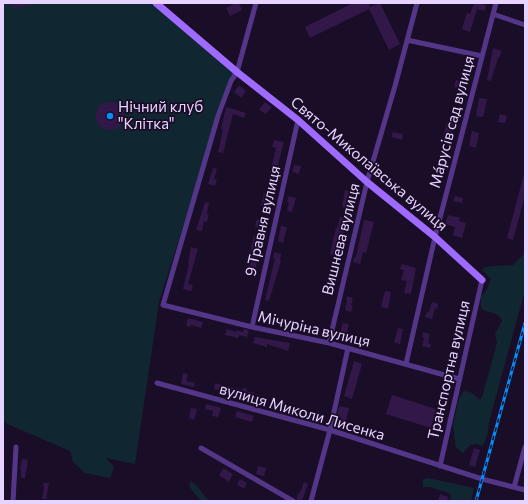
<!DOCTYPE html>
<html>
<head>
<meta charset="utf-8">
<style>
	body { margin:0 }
	#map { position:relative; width:528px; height:504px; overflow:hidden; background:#1a0d27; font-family:Commissioner,sans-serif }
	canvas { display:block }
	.frame { position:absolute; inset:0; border:4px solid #e7d3ff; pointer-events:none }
</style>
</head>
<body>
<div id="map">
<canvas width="528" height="504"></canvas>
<div class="frame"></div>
</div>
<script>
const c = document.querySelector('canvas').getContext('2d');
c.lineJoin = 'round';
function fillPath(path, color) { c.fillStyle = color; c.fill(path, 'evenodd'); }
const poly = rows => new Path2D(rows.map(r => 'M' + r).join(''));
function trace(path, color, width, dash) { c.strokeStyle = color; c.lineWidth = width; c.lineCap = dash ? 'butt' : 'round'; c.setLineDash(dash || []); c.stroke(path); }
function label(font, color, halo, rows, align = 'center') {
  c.font = font + ' Commissioner,sans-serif'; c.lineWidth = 3.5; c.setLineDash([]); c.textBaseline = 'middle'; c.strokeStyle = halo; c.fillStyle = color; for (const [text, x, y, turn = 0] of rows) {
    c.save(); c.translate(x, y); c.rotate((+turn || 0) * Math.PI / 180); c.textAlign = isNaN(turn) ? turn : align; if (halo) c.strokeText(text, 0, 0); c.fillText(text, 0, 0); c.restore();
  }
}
fillPath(poly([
	[3,3,156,3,237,72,218,116,159,302,135,464,106,458,114,467,110,478,85,473,73,462,70,451,3,422],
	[525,253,525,290,489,422,488,432,483,446,477,444,470,445,463,453,456,447,454,434,453,425,459,398,463,392,466,391,472,393,480,400,482,397,497,343,495,334,502,321,501,318,496,314,483,310,481,307,481,297,487,289,491,279,482,270,484,268,491,266,513,265],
	[428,478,474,488,471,501,449,501,451,496,449,493,429,487,423,487,423,479],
	[191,481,197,486,207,499,211,501,201,501,191,489,189,485]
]), '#102731');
fillPath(poly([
	[11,3,30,3,31,5,12,8],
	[236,3,239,3,242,10,230,16,226,8],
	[353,3,368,3,370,7,380,3,400,44,389,50,369,9,310,38,305,27],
	[474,3,486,5,485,11,477,9,470,32,462,29,467,13,470,14],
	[493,48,502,51,499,58,498,58,491,81,487,80],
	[456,80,465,83,463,90,454,87],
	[239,85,246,91,241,98,234,92],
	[479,98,487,99,483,117,476,116],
	'96 116a14 14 0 1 1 28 0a14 14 0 1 1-28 0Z',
	[265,102,272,107,266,114,259,110],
	[226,107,246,113,244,118,233,114,223,153,218,152,223,129,221,129],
	[500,114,507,116,505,123,498,122],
	[447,122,454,124,448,143,442,141],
	[472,131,479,133,476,148,469,146],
	[393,132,403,134,402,140,391,137],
	[274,140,284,142,273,183,268,182,276,148,272,147],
	[440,153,446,155,439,182,433,180],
	[294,165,301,166,299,174,292,172],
	[213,168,217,169,214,179,217,180,215,186,208,184],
	[524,174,525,175,525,195,513,240,507,238],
	[345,190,352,192,349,209,342,207],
	[264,193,271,195,269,208,261,206],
	[289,196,296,198,292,212,287,211,289,203,287,202],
	[455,196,463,198,462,203,453,201],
	[205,202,209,203,207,214,209,215,207,222,204,221,202,231,196,230],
	[448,215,460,218,459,221,466,223,462,238,453,235,455,227,445,224],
	[340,217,348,219,341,246,340,246,337,256,330,254,336,228,337,229],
	[257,219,264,221,262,228,255,227],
	[364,220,374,222,366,253,363,252,360,264,353,262,355,257,356,257],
	[281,226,287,227,283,243,278,241],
	[254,236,263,238,262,244,261,243,254,276,248,274,251,262,249,261,251,248],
	[191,247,198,249,188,284,193,285,191,291,183,289,189,264,188,264],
	[274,252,281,254,280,260,281,261,269,301,265,300,275,258,273,258],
	[402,264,416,268,411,294,404,293,407,281,401,280,404,270,400,269],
	[385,291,391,292,388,309,381,307],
	[347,296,353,298,351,305,353,306,351,312,345,310,347,301,346,300],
	[432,302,438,304,437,309,435,308,432,319,425,317,427,312,429,312],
	[188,318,203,322,201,328,191,325,190,327,186,326],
	[343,323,349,324,345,341,338,339],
	[398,328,403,329,400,344,394,342],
	[227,329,236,332,236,330,243,332,244,329,249,331,247,337,239,335,238,338,225,335],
	[423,332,430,334,428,343,431,344,430,348,422,346,424,338,422,337],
	[255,337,290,343,288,351,267,344,267,347,253,343],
	[453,338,459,339,458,347,452,347],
	[451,358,458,360,455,369,448,367],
	[354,361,362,364,352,399,344,396],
	[183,373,188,374,186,381,195,383,194,387,181,384],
	[215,383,242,390,243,388,247,389,246,391,255,393,253,401,214,389],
	[392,395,436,409,431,428,386,414],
	[206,404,221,408,218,417,212,416,213,411,205,409],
	[339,406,349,408,346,421,349,422,347,428,339,427,341,418,337,417],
	[191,408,197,409,194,420,189,418],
	[237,411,254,416,252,422,235,417],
	[474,448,480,450,475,467,469,465],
	[22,459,28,460,25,478,21,478,21,469,20,469],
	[258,466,266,468,264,476,256,474],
	[223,468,233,474,229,482,219,475],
	[240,479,247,483,244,489,237,485],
	[304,482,308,484,302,501,296,499,299,492,300,493],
	[43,483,49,483,46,499,42,499,44,488],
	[440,494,448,497,447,501,438,501]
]), '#321849');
trace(poly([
	[256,3,237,72,231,81,218,116,163,305,252,327,329,343,459,379],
	[493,14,525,25],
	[407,40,482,56],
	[252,327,298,120],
	[329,343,367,182,395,86,417,3],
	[406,364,435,237,496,3],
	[157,383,330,430,482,479,525,490],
	[201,448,293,501],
	[440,466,482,280],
	[514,487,525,447],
	[13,501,16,447],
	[311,501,330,430,348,348]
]), '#543689', 5);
trace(poly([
	[156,3,237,72,298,120,367,182,435,237,482,280]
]), '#9f6aff', 7);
const rail = poly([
	[476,501,525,323]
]);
trace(rail, '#0090fe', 3);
trace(rail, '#1a0d27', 1.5, [4.5]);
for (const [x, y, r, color] of [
	[110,116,4,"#0090fe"]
]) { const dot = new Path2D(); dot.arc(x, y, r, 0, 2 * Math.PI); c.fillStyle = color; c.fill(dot); trace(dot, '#1a0d27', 1.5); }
label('15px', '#e7d3ff', '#1a0d27', [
	["Нічний клуб",118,107],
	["\"Клітка\"",118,124]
], 'left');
label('15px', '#e7d3ff', '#1a0d27', [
	["Мáрусів сад вулиця",452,122,-75],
	["Свято-Миколаївська вулиця",369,164,40],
	["9 Травня вулиця",263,221,-77],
	["Вишнева вулиця",341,239,-76],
	["Мічуріна вулиця",314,329,13],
	["Транспортна вулиця",449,370,-77],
	["вулиця Миколи Лисенка",302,412,16]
]);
</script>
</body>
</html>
